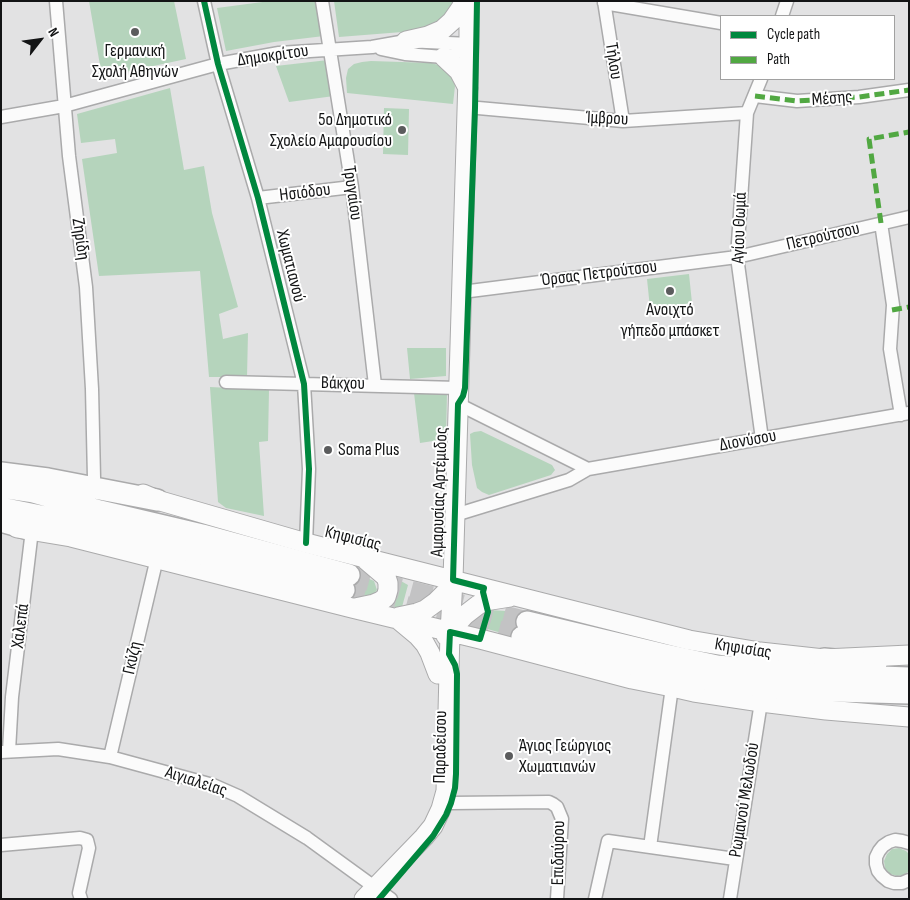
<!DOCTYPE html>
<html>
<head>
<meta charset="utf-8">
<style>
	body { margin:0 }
	#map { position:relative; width:910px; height:900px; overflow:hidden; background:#e2e2e3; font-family:"Sofia Sans Condensed",sans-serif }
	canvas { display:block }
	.frame { position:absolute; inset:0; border:2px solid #131415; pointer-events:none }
	.legend { position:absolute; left:720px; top:15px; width:175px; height:65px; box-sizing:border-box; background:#fff; border:1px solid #a1a1a1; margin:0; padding:6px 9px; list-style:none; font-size:15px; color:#131415 }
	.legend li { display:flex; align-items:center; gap:10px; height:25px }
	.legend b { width:25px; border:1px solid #a1a1a1 }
	.north { position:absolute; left:15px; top:15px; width:50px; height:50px; -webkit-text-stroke:4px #fff; paint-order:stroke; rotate:60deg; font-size:14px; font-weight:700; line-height:20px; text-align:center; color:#131415 }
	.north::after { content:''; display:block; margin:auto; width:18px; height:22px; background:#131415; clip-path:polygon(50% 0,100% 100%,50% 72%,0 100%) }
</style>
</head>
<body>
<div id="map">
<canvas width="910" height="900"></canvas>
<div class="frame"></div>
<ul class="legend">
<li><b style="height:6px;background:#00873e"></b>Cycle path</li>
<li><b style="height:6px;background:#51a842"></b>Path</li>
</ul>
<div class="north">N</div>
</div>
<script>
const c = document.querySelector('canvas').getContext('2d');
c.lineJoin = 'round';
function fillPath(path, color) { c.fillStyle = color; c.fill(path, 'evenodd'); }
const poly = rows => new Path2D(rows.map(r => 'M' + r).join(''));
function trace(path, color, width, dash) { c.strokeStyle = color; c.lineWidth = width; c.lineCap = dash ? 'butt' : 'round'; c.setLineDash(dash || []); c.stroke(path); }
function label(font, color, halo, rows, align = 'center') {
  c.font = font + ' "Sofia Sans Condensed",sans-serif'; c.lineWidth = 4; c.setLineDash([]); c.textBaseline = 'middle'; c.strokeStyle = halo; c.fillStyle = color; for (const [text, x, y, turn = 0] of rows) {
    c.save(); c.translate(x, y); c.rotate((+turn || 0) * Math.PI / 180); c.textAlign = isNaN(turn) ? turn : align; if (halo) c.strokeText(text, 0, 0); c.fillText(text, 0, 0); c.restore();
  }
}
fillPath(poly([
	[89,1,174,1,186,59,102,77],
	[270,1,320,1,324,36,274,42,226,51,217,8],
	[334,1,454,1,449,12,436,23,415,31,339,37],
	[328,60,334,96,289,102,276,66],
	[371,61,432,63,444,67,451,76,455,86,453,104,347,93,346,78,348,69,354,64,362,62],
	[170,88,184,170,204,166,212,213,238,307,219,314,223,339,248,333,247,377,209,377,200,271,99,276,82,159,117,153,115,139,81,143,77,114],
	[384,108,409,109,408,155,383,154],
	[689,274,692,303,650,308,647,279],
	[407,348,446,348,446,376,410,379],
	[210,387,269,390,268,441,259,442,264,516,226,508,218,502],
	[414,393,447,393,446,439,420,443],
	[481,431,552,465,555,470,551,475,489,495,482,492,477,488,472,465,470,434,474,432],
	[349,570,374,581,377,590,374,594,371,596,343,594],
	[392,576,408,585,402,607,386,607],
	[489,610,506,611,517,614,512,636,484,628],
	[899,848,906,851,909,854,909,871,904,875,897,876,890,874,885,868,884,861,887,854,892,849]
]), '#b5d4bc');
trace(poly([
	[349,575,527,622],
	[344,590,522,637]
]), '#c3c3c4', 21, [21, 11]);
const street = poly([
	[56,1,69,156,86,287,92,389,94,478],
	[204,1,218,64,258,198,304,384,309,469,306,543],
	[322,1,352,187,375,385],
	[604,1,623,121],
	[604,3,721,23],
	[782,16,787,1],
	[381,49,405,54,444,57,453,54,462,50,469,44],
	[761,79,747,113,737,257,762,439],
	[755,96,797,101,859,97,909,90],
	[467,107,623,121,747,113],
	[1,117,64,106,218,64,279,53,372,47,406,41,469,44],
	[258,198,352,187],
	[881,223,893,305,890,349,901,415],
	[462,292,737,257,909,217],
	[226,382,458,388],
	[458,404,588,469],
	[455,515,569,480,588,469,909,413],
	[9,751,12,697,32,530],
	[1,752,58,749,110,757,213,785,238,796,307,838,391,899],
	[110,757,157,558],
	[443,802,451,803,549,802,553,804,557,807,562,819,557,899],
	[909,843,902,841,895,840,889,842,883,846,879,851,876,857,876,864,878,871,882,876,888,881,894,883,902,883,909,880],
	[1,845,80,838,87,840,89,848,79,893,81,899],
	[650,847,672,687],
	[595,899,608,841,735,859],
	[730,899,761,702]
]);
const secondary = poly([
	[406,41,428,36,442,30,452,21,461,8,464,1],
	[444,57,459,71,468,88],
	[143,494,157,500,306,543,689,640,760,652,824,659,909,655],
	[17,528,71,537,352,608,480,639,632,679,672,687,694,692,761,702,826,710,909,717],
	[355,608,374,604,381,601,386,597,388,590,388,583,386,577,366,560],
	[398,617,417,613,425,610,436,602,445,593,453,580],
	[400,621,418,636,425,644,430,653,438,674],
	[446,636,465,615,478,605,485,601,510,597],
	[364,899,424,837,433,826,441,809,446,791,450,632,453,580,469,44,469,1]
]);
const primary = poly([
	[1,473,48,479,157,500],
	[1,487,33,492,100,511,202,535,349,575],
	[1,508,95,527,344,590],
	[1,521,32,530],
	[527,622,661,654,717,666,824,675,909,678],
	[522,637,657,670,714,681,797,690,909,693],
	[824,659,876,664]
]);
trace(street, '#aaaaab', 15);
trace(secondary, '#aaaaab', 21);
trace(primary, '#aaaaab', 24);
trace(street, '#fbfbfb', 12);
trace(secondary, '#fbfbfb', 19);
trace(primary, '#fbfbfb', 21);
trace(poly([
	[755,96,797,101,859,97,909,90],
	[881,223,869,139,909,132],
	[892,310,909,307]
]), '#51a842', 5, [10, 5]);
trace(poly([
	[204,1,218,64,258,198,304,384,309,469,306,543],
	[379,899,433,836,446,815,451,803,455,788,456,774,457,674,455,665,449,654,450,632,480,639,488,612,483,592,484,588,453,580,458,404,463,396,465,388,475,108,477,1]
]), '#00873e', 6);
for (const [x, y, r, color] of [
	[135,32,5,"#5b5c5d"],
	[402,130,5,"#5b5c5d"],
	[670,291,5,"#5b5c5d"],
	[328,450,5,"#5b5c5d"],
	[509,756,5,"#5b5c5d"]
]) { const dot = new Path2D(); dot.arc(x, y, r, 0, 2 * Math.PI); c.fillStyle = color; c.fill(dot); trace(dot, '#fff', 2); }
label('18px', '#131415', '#fff', [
	["Γερμανική",135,51],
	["Σχολή Αθηνών",135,72],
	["5ο Δημοτικό",392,120,"right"],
	["Σχολείο Αμαρουσίου",392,141,"right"],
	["Ανοιχτό",670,310],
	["γήπεδο μπάσκετ",670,331],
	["Soma Plus",338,450,"left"],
	["Άγιος Γεώργιος",519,746,"left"],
	["Χωματιανών",519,767,"left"]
]);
label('18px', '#131415', '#fff', [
	["Δημοκρίτου",273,56,-8],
	["Τήλου",613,61,81],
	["Μέσης",832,99,-4],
	["Ίμβρου",607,119,3],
	["Ησιόδου",305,193,-7],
	["Τρυγαίου",352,193,82],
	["Αγίου Θωμά",740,228,-88],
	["Πετρούτσου",823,237,-13],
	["Ζηρίδη",80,239,82],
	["Χωματιανού",290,266,76],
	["Όρσας Πετρούτσου",599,274,-7],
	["Βάκχου",343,384,1],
	["Διονύσου",748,441,-10],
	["Αμαρυσίας Αρτέμιδος",440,492,-88],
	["Κηφισίας",353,539,14],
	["Χαλεπά",21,626,-83],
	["Κηφισίας",743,649,9],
	["Γκύζη",133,658,-77],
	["Παραδείσου",441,747,-89],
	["Αιγιαλείας",196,782,18],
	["Ρωμανού Μελωδού",745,800,-81],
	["Επιδαύρου",559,853,-89]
]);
</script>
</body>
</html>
